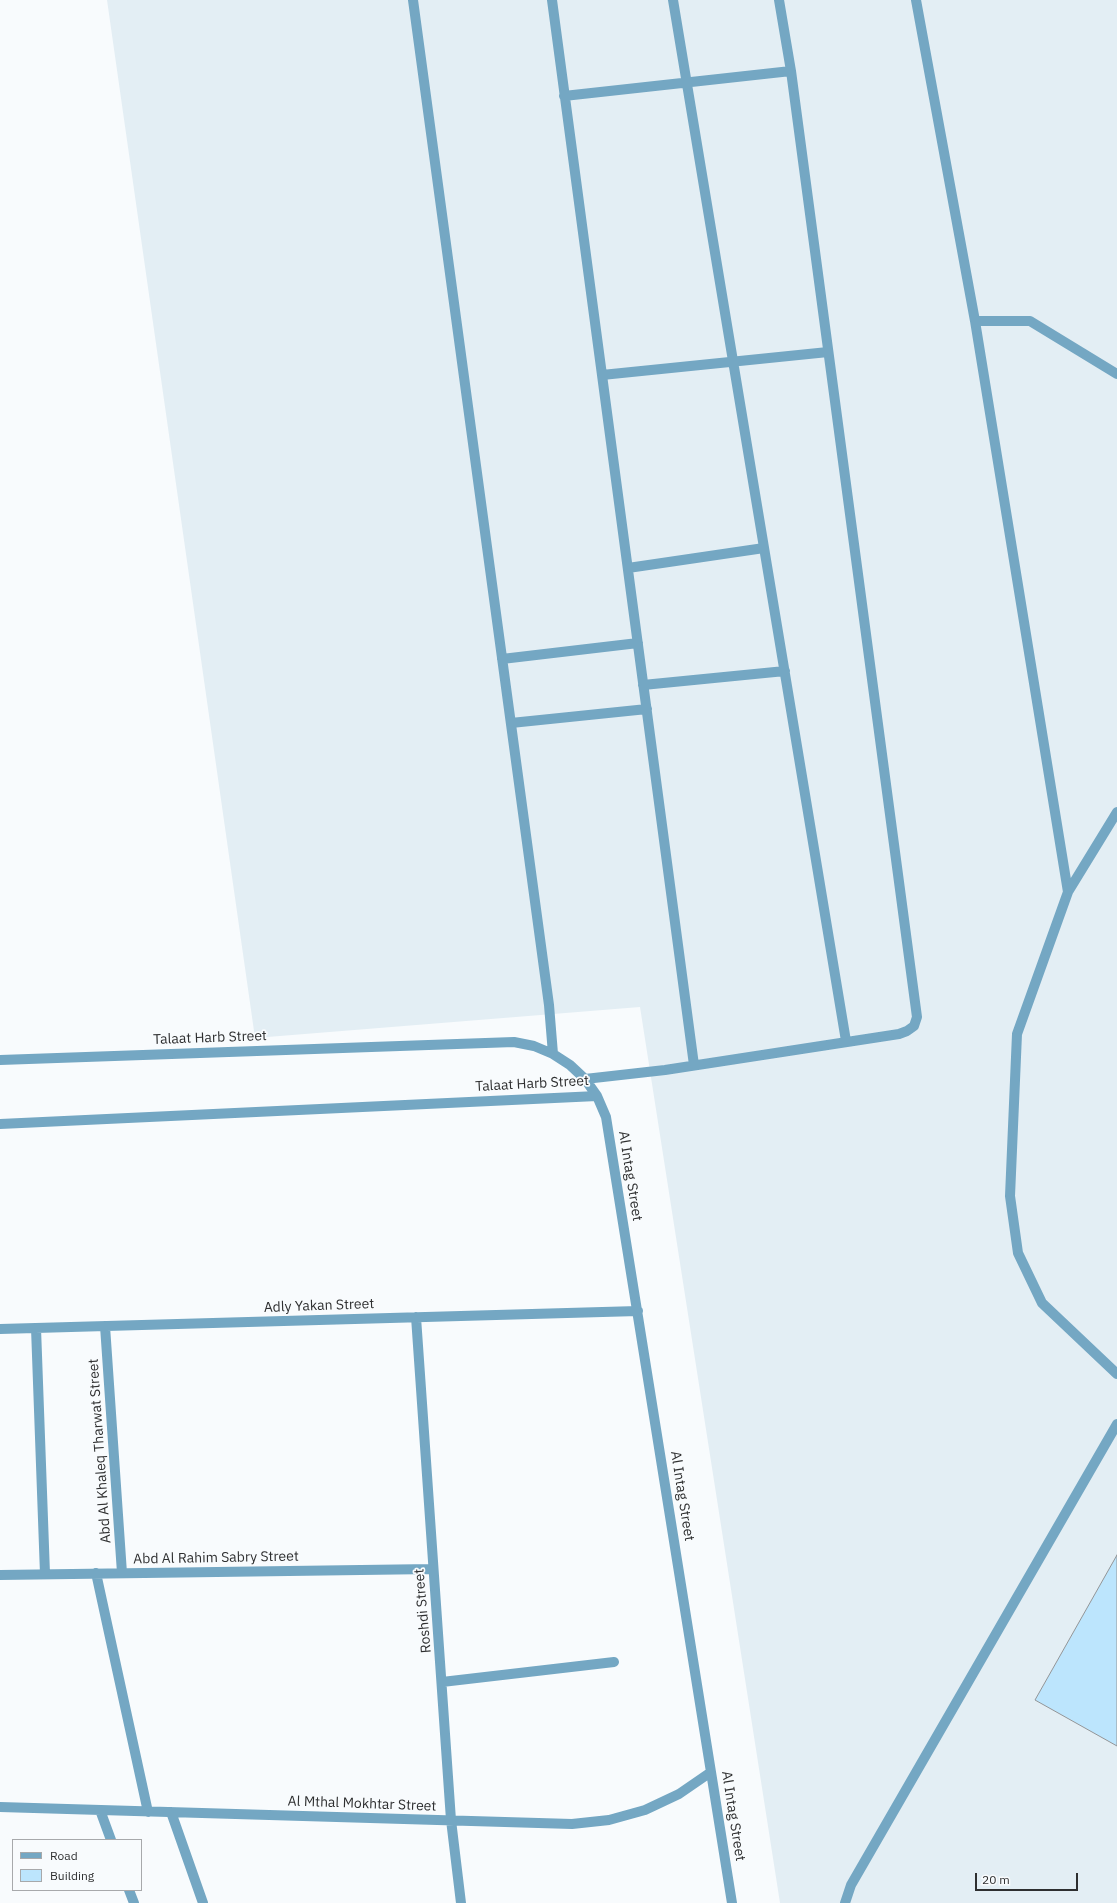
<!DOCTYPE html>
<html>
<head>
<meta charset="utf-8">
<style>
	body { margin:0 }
	#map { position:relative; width:1117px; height:1903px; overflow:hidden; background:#f8fbfd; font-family:"IBM Plex Sans",sans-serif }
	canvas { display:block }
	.legend { position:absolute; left:12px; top:1839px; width:130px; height:52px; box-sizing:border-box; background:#f8fbfd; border:1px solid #a7a9ab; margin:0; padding:5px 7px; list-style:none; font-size:12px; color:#2e2f30 }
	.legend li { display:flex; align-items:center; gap:8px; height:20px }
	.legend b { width:20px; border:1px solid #a7a9ab }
	.scale { position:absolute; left:975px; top:1873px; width:103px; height:18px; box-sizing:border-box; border:2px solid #2e2f30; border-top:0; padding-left:5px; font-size:12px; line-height:14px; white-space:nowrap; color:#2e2f30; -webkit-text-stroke:3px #f8fbfd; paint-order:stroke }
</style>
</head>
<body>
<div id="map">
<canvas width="1117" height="1903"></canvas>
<ul class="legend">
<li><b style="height:5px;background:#74a7c3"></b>Road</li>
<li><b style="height:11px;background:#bce5fd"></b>Building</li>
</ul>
<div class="scale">20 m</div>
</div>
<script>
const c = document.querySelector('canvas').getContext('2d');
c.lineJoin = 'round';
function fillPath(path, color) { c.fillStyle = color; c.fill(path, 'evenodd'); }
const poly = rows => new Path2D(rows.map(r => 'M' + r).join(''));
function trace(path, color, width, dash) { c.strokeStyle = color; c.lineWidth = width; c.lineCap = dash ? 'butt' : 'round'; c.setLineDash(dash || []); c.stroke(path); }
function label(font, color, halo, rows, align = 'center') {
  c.font = font + ' "IBM Plex Sans",sans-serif'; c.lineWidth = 3.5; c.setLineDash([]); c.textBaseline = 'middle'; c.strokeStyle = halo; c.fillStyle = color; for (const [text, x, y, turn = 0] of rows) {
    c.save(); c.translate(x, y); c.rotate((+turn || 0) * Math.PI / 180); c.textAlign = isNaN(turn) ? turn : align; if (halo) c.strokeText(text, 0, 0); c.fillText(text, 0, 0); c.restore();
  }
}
fillPath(poly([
	[107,0,1117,0,1117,1903,780,1903,640,1007,255,1038]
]), '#e3eef4');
const building = poly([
	[1117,1555,1117,1746,1035,1700,1117,1555]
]);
fillPath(building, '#bce5fd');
trace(building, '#939597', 1);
trace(poly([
	[413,0,549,1005,553,1054],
	[552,0,694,1065],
	[673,0,846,1041],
	[916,0,975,321],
	[564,96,791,71],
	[602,375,828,352],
	[628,568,764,548],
	[502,659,638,643],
	[643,685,785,671],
	[511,723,647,709],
	[1117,812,1068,892,1017,1034,1010,1196,1018,1253,1042,1303,1117,1374],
	[1068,892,975,321,1030,321,1117,374],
	[0,1060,514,1042,534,1046,553,1054,570,1065,585,1079,597,1096,606,1117,732,1903],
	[585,1079,665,1070,899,1034,907,1031,914,1026,917,1017,791,71,779,0],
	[0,1124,597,1096],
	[416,1317,451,1820,461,1903],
	[105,1326,122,1573],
	[36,1328,45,1574],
	[0,1329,638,1311],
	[96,1573,148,1812],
	[0,1575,433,1569],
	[442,1682,614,1662],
	[0,1807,572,1824,609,1820,645,1810,679,1794,711,1772],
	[100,1810,111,1840],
	[171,1812,203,1903],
	[129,1890,134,1903],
	[845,1903,851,1885,1117,1424]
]), '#74a7c3', 10);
label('14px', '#2e2f30', '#f8fbfd', [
	["Talaat Harb Street",210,1038,-2],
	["Talaat Harb Street",532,1084,-3],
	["Al Intag Street",630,1176,81],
	["Adly Yakan Street",319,1306,-2],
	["Abd Al Khaleq Tharwat Street",100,1451,-94],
	["Al Intag Street",682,1496,81],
	["Abd Al Rahim Sabry Street",216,1558,-1],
	["Roshdi Street",423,1611,-95],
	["Al Mthal Mokhtar Street",362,1804,2],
	["Al Intag Street",733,1816,81]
]);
</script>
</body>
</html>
